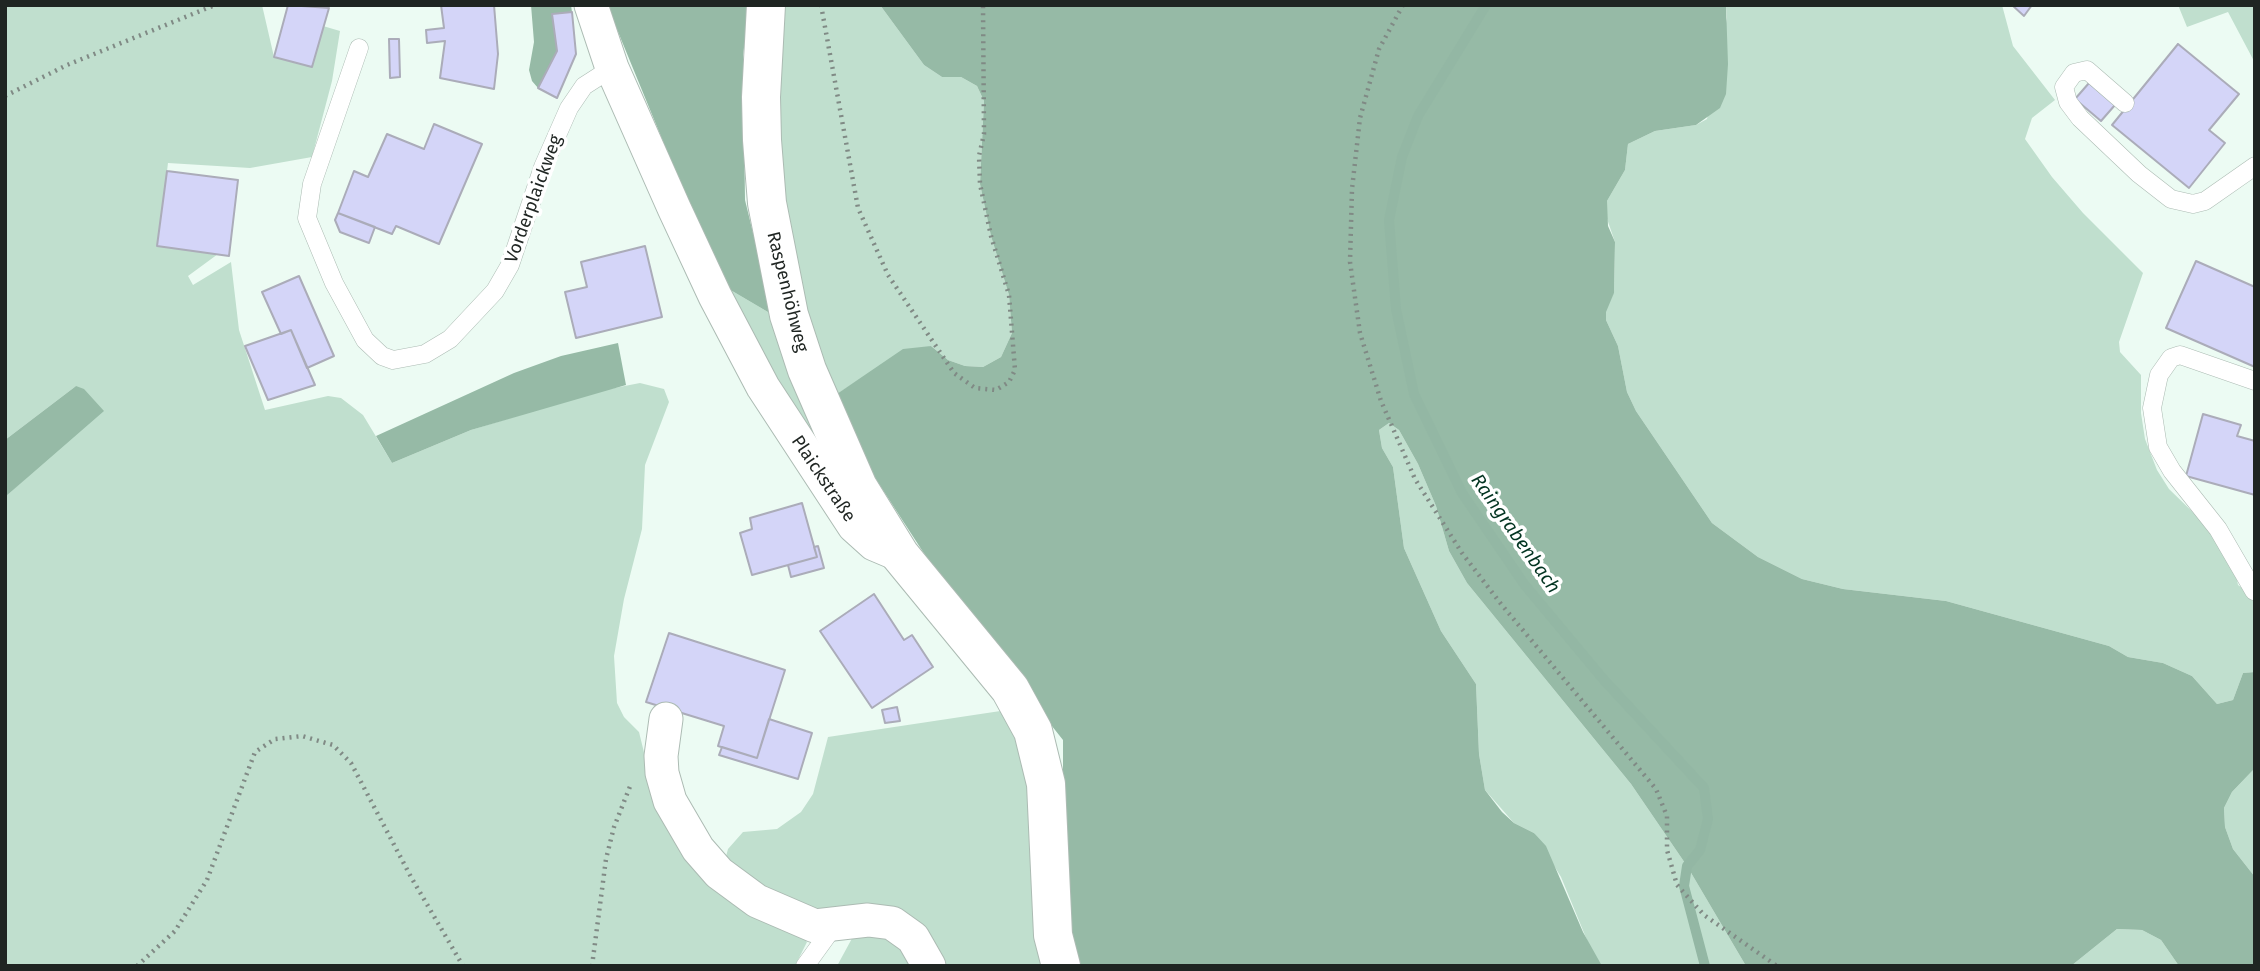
<!DOCTYPE html>
<html>
<head>
<meta charset="utf-8">
<style>
	body { margin:0 }
	#map { position:relative; width:2260px; height:971px; overflow:hidden; background:#ecfbf3; font-family:"Fira Sans",sans-serif }
	canvas { display:block }
	.frame { position:absolute; inset:0; border:7px solid #1f2522; pointer-events:none }
</style>
</head>
<body>
<div id="map">
<canvas width="2260" height="971"></canvas>
<div class="frame"></div>
</div>
<script>
const c = document.querySelector('canvas').getContext('2d');
c.lineJoin = 'round';
function fillPath(path, color) { c.fillStyle = color; c.fill(path, 'evenodd'); }
const poly = rows => new Path2D(rows.map(r => 'M' + r).join(''));
function trace(path, color, width, dash) { c.strokeStyle = color; c.lineWidth = width; c.lineCap = dash ? 'butt' : 'round'; c.setLineDash(dash || []); c.stroke(path); }
function label(font, color, halo, rows, align = 'center') {
  c.font = font + ' "Fira Sans",sans-serif'; c.lineWidth = 7; c.setLineDash([]); c.textBaseline = 'middle'; c.strokeStyle = halo; c.fillStyle = color; for (const [text, x, y, turn = 0] of rows) {
    c.save(); c.translate(x, y); c.rotate((+turn || 0) * Math.PI / 180); c.textAlign = isNaN(turn) ? turn : align; if (halo) c.strokeText(text, 0, 0); c.fillText(text, 0, 0); c.restore();
  }
}
fillPath(poly([
	[5,5,262,5,274,57,311,67,323,26,340,31,332,81,312,157,250,168,168,163,167,171,157,246,218,254,188,276,193,285,231,262,239,330,265,410,328,396,341,398,363,415,392,463,471,430,599,391,640,383,664,389,669,402,645,465,642,529,624,599,614,656,617,703,624,717,639,732,651,781,807,942,795,966,5,966,5,497,26,478,76,386,5,440],
	[782,5,880,5,924,65,942,77,961,77,977,86,984,101,980,184,991,236,1009,295,1012,333,1001,357,983,367,965,366,948,360,931,346,871,372,831,398,793,280,778,126],
	[1726,5,2002,5,2013,46,2055,100,2032,118,2025,139,2052,177,2083,213,2143,273,2119,342,2120,352,2141,375,2141,413,2145,439,2157,470,2169,489,2207,526,2235,570,2238,585,2255,597,2255,672,2243,673,2233,700,2217,704,2192,676,2163,663,2128,657,2109,646,1946,601,1843,589,1802,579,1758,557,1712,523,1636,411,1627,392,1618,346,1606,320,1605,312,1614,292,1615,242,1605,213,1607,201,1625,170,1628,144,1655,131,1696,125,1707,119,1727,18],
	[2178,5,2255,5,2255,63,2228,12,2187,27],
	[722,285,773,315,826,469],
	[1389,423,1399,430,1418,464,1436,506,1449,551,1467,583,1631,784,1687,866,1746,966,1602,966,1594,957,1561,877,1534,833,1514,823,1485,790,1479,754,1476,684,1441,631,1404,548,1393,467,1382,448,1379,430],
	[1007,710,1027,752,1048,966,938,966,932,954,833,912,787,904,725,860,728,849,743,832,777,829,801,812,813,794,828,737],
	[2255,768,2255,877,2233,849,2225,827,2224,808,2232,792],
	[2117,929,2142,930,2161,940,2179,966,2071,966],
	[856,931,889,934,917,966,837,966]
]), '#c0dfce');
fillPath(poly([
	[531,5,571,5,572,12,552,15,557,51,538,88,532,81,529,70,534,42],
	[607,5,750,5,743,55,745,200,773,315,722,285],
	[880,5,1726,5,1728,64,1726,94,1720,108,1696,125,1655,131,1628,144,1625,170,1607,201,1608,226,1615,242,1614,293,1606,312,1606,320,1618,346,1627,392,1636,411,1712,523,1758,557,1802,579,1843,589,1946,601,2109,646,2128,657,2163,663,2192,676,2217,704,2233,700,2243,673,2255,672,2255,768,2232,792,2224,808,2225,827,2233,849,2255,877,2255,966,2179,966,2161,940,2142,930,2117,929,2071,966,1746,966,1687,866,1631,784,1467,583,1449,551,1436,506,1418,464,1399,430,1389,423,1379,430,1382,448,1393,467,1404,548,1441,631,1476,684,1479,754,1485,790,1502,812,1514,823,1534,833,1546,846,1583,932,1602,966,1075,966,1063,905,1063,740,964,615,877,481,831,398,903,349,931,346,948,360,965,366,983,367,1001,357,1012,333,1009,295,991,236,980,184,984,101,977,86,961,77,942,77,924,65],
	[618,343,626,385,471,430,392,463,376,436,514,373,561,356],
	[76,386,84,389,104,411,5,497,5,440]
]), '#96baa6');
trace(poly([
	[1486,5,1418,116,1402,157,1389,220,1396,309,1414,394,1462,493,1524,584,1604,680,1704,788,1708,819,1700,850,1687,866,1684,886,1705,966]
]), '#93b7a4', 10);
const building = poly([
	[288,5,329,8,312,67,274,57,288,5],
	[441,5,494,5,498,54,494,89,440,78,445,41,427,43,426,30,444,28,441,5],
	[2012,5,2032,5,2024,16,2012,5],
	[572,12,576,54,557,98,538,88,557,51,552,14,572,12],
	[389,39,399,39,400,77,390,78,389,39],
	[2178,44,2239,94,2209,130,2225,143,2189,188,2112,125,2178,44],
	[2089,83,2115,105,2101,121,2075,99,2089,83],
	[434,124,482,144,439,244,396,226,392,234,338,213,354,171,368,177,387,134,424,149,434,124],
	[167,171,238,180,229,256,157,246,167,171],
	[338,213,375,227,369,243,340,232,335,220,338,213],
	[645,246,662,317,576,338,565,292,587,287,581,262,645,246],
	[2196,261,2255,287,2255,367,2166,328,2196,261],
	[299,276,334,356,307,368,291,330,281,334,262,292,299,276],
	[291,330,315,385,268,400,245,346,291,330],
	[2203,414,2241,425,2237,436,2255,441,2255,495,2186,476,2203,414],
	[802,503,817,557,752,575,740,533,752,529,750,518,802,503],
	[818,546,824,568,791,577,788,565,817,557,814,547,818,546],
	[874,594,904,640,912,635,933,667,872,708,820,631,874,594],
	[669,633,785,670,757,758,718,746,724,726,646,702,669,633],
	[897,707,900,721,885,723,882,710,897,707],
	[769,719,812,733,798,779,719,755,722,747,757,758,769,719]
]);
fillPath(building, '#d4d5f8');
trace(building, '#abacb9', 2);
const lane = poly([
	[359,48,312,184,307,218,334,283,365,340,382,356,393,360,425,354,450,339,495,291,510,265,543,167,569,108,584,86,612,68],
	[2125,103,2087,70,2074,73,2064,87,2068,102,2080,118,2139,174,2171,199,2193,204,2205,201,2255,166],
	[2254,591,2218,529,2172,471,2158,447,2152,408,2159,375,2171,358,2180,355,2255,381],
	[805,966,834,926]
]);
const street = poly([
	[591,5,612,68,674,208,715,296,763,387,854,526,874,544,900,555],
	[666,719,661,756,662,773,670,801,698,849,719,873,757,901,815,926,868,920,892,923,913,938,929,966]
]);
const secondary = poly([
	[766,5,761,97,762,140,767,203,789,315,807,370,858,487,900,555,1010,689,1033,731,1046,784,1053,935,1061,966]
]);
trace(lane, '#acbbb3', 19);
trace(street, '#acbbb3', 35);
trace(secondary, '#acbbb3', 40);
trace(poly([
	[821,5,858,208,888,275,954,373,975,388,996,390,1009,382,1015,370,1009,295,991,236,980,184,979,156,984,134,983,5],
	[1403,5,1379,49,1360,118,1352,189,1350,262,1360,333,1381,401,1415,479,1462,553,1501,604,1656,789,1667,816,1667,850,1677,885,1704,915,1777,966],
	[5,96,67,65,215,5],
	[137,966,175,931,207,880,255,752,275,739,302,736,333,745,351,763,411,877,463,966],
	[592,966,606,859,614,827,631,784]
]), '#808a85', 4.5, [2, 5]);
trace(lane, '#fff', 18);
trace(street, '#fff', 33);
trace(secondary, '#fff', 38);
label('18px', '#1f2522', '#fff', [
	["Vorderplaickweg",534,199,-70],
	["Raspenhöhweg",787,292,76],
	["Plaickstraße",823,479,56]
]);
label('italic 19px', '#023421', '#fff', [
	["Raingrabenbach",1515,534,55]
]);
</script>
</body>
</html>
